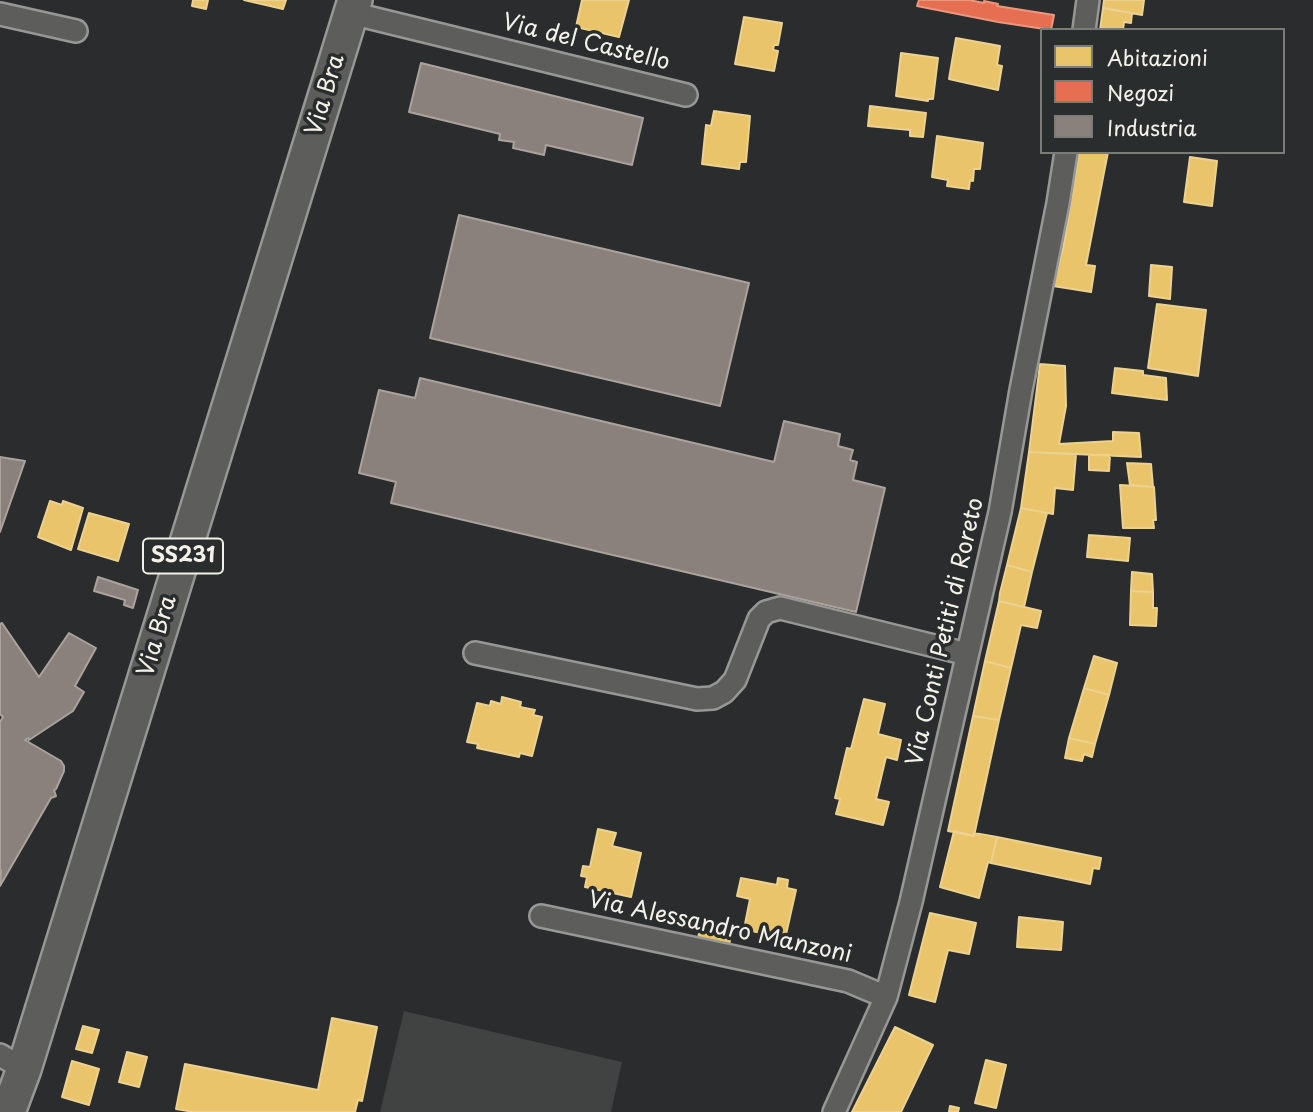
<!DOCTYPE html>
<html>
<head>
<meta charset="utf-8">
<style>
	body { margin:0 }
	#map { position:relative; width:1313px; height:1112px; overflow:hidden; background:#2b2c2d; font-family:"Playpen Sans",sans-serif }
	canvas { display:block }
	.legend { position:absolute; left:1040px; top:28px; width:245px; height:126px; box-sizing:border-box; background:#2a2d2e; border:2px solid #7b7b78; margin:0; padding:9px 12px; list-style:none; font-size:21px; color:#f4f1e8 }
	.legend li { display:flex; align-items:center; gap:14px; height:35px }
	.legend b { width:35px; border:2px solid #7b7b78 }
</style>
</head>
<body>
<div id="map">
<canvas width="1313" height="1112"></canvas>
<ul class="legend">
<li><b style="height:19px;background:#e9c46a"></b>Abitazioni</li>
<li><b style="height:19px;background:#e76f51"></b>Negozi</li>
<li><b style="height:19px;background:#8a817c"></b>Industria</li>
</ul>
</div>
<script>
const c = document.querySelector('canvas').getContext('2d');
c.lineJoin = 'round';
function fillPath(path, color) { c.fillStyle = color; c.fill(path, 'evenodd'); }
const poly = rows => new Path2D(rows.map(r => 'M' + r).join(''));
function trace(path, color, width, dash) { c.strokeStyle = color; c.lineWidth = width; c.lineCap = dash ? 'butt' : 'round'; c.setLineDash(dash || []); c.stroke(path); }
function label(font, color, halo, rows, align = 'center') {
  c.font = font + ' "Playpen Sans",sans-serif'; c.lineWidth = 7; c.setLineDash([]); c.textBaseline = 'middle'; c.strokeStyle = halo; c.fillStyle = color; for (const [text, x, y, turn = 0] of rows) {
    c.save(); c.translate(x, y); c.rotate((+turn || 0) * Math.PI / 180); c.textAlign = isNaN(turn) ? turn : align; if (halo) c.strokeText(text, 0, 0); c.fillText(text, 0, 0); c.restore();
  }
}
fillPath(poly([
	[404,1011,622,1062,611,1112,380,1112]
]), '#414242');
const homes = poly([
	[193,0,208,0,206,9,192,6,193,0],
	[244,0,286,0,283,9,244,0],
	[582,0,629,0,619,37,576,27,582,0],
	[1104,0,1144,0,1142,15,1103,8,1104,0],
	[1103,8,1132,13,1131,23,1124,22,1123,30,1100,30,1103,8],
	[744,17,782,23,778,45,774,45,773,50,778,51,774,71,735,64,744,17],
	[956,38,1000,46,997,65,1002,66,998,90,949,79,956,38],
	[901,53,938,58,933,99,928,99,928,101,896,96,901,53],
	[870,106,926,113,923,137,910,136,910,130,868,126,870,106],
	[714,111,750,116,746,162,740,162,739,169,702,164,706,125,711,126,714,111],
	[937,136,983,143,980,169,974,169,973,181,970,180,969,189,947,186,948,180,932,177,937,136],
	[1079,152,1108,152,1086,265,1095,266,1091,292,1053,286,1063,248,1079,152],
	[1190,157,1217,161,1212,206,1184,202,1190,157],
	[1151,265,1172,267,1170,299,1149,296,1151,265],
	[1157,304,1206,310,1198,376,1148,368,1157,304],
	[1040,364,1065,366,1066,406,1059,444,1113,441,1113,432,1139,433,1141,457,1029,452,1040,364],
	[1115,368,1143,371,1143,375,1166,378,1167,400,1112,393,1115,368],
	[1029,452,1076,454,1073,490,1055,488,1053,514,1021,508,1029,452],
	[1089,455,1110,455,1109,471,1089,470,1089,455],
	[1127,463,1151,464,1153,487,1130,485,1127,463],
	[1120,485,1154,487,1156,520,1153,520,1154,528,1123,528,1120,485],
	[50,501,62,505,63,501,83,508,71,550,38,537,50,501],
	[1021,508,1047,513,1032,572,1007,565,1021,508],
	[89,513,129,524,118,561,78,549,89,513],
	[1089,535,1130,538,1128,561,1087,557,1089,535],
	[1007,565,1032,572,1024,607,999,601,1000,593,1007,565],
	[1132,572,1152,574,1153,592,1131,591,1132,572],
	[1131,591,1153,592,1153,608,1157,608,1156,626,1130,625,1131,591],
	[999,601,1041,611,1037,628,1021,625,1011,668,985,661,999,601],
	[1094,656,1117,663,1109,695,1084,688,1094,656],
	[985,661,1011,668,999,720,973,716,985,661],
	[1084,688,1109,695,1095,744,1069,738,1084,688],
	[502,697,521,702,520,707,535,710,533,715,542,717,532,756,520,753,519,757,477,748,478,744,467,742,477,703,490,706,491,701,501,704,502,697],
	[864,699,885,704,878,734,901,740,897,760,886,757,876,799,889,802,883,825,836,814,840,799,835,798,847,748,851,749,864,699],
	[973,716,999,720,974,836,948,831,973,716],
	[1069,738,1095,744,1092,757,1084,754,1082,761,1065,758,1069,738],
	[598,829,616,833,612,846,641,853,631,897,585,887,587,877,581,876,583,866,590,867,598,829],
	[954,831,974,836,974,833,997,837,991,863,988,862,979,898,940,887,954,831],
	[997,837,1101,858,1099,869,1093,868,1090,884,991,863,997,837],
	[741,878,777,885,778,878,788,880,787,888,796,890,785,939,744,929,750,899,737,896,741,878],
	[930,913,976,923,969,954,948,950,935,1002,909,995,930,913],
	[1019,917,1063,922,1061,950,1017,947,1019,917],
	[702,920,733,926,729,945,698,938,702,920],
	[332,1018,377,1027,362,1101,358,1100,355,1112,194,1112,176,1109,185,1064,318,1090,332,1018],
	[83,1026,99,1030,92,1053,76,1049,83,1026],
	[895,1027,933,1045,901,1112,852,1112,895,1027],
	[127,1052,147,1057,139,1087,119,1082,127,1052],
	[986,1060,1006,1065,996,1108,975,1103,986,1060],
	[72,1061,99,1069,89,1105,62,1097,72,1061],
	[950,1106,959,1108,958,1112,949,1112,950,1106]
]);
fillPath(homes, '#e9c46a');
trace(homes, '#ecd290', 2);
const shops = poly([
	[919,0,969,0,984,3,984,1,998,4,997,6,1054,15,1051,30,998,22,917,6,919,0]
]);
fillPath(shops, '#e76f51');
trace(shops, '#eb967e', 2);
const industry = poly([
	[421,63,643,118,632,165,546,145,544,155,513,148,514,142,499,140,500,134,409,112,421,63],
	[459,215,749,283,720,406,430,338,459,215],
	[420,378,774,462,784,421,840,434,838,446,853,450,850,460,857,462,853,480,885,488,856,612,391,503,396,482,359,473,379,390,415,398,420,378],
	[0,457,25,461,0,532,0,457],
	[98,577,138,590,133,608,124,605,125,600,94,591,98,577],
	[2,623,39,677,69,633,96,648,75,686,84,692,73,711,29,740,28,738,25,740,61,761,64,766,64,771,56,789,54,790,56,796,51,798,0,886,1,871,0,869,0,722,3,717,0,714,0,624,2,623]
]);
fillPath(industry, '#8a817c');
trace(industry, '#aaa39c', 2);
const minor = poly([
	[351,13,686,95],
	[0,14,76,31],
	[1084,30,1088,0],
	[475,653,697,699,713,698,724,692,735,680,759,619,766,612,780,608,967,654],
	[541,916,848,981,886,997],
	[0,1055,24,1069],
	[834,1112,886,997,911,902,1000,512,1021,390,1058,203,1066,152]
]);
const primary = poly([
	[8,1112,24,1069,355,0]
]);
trace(minor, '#979796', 26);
trace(primary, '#979796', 38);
trace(minor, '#5d5d5c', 21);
trace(primary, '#5d5d5c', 33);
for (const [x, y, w] of [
	[183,556,80]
]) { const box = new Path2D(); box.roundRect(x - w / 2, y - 17.5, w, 35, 5); c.fillStyle = '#2a2d2e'; c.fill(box); trace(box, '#f4f1e8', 2); }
label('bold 21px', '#f4f1e8', null, [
	["SS231",183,556]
]);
label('23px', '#f4f1e8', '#2a2d2e', [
	["Via del Castello",586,43,14],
	["Via Bra",326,95,-73],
	["Via Conti Petiti di Roreto",946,632,-77],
	["Via Bra",158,636,-73],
	["Via Alessandro Manzoni",720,928,12]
]);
</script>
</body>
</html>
